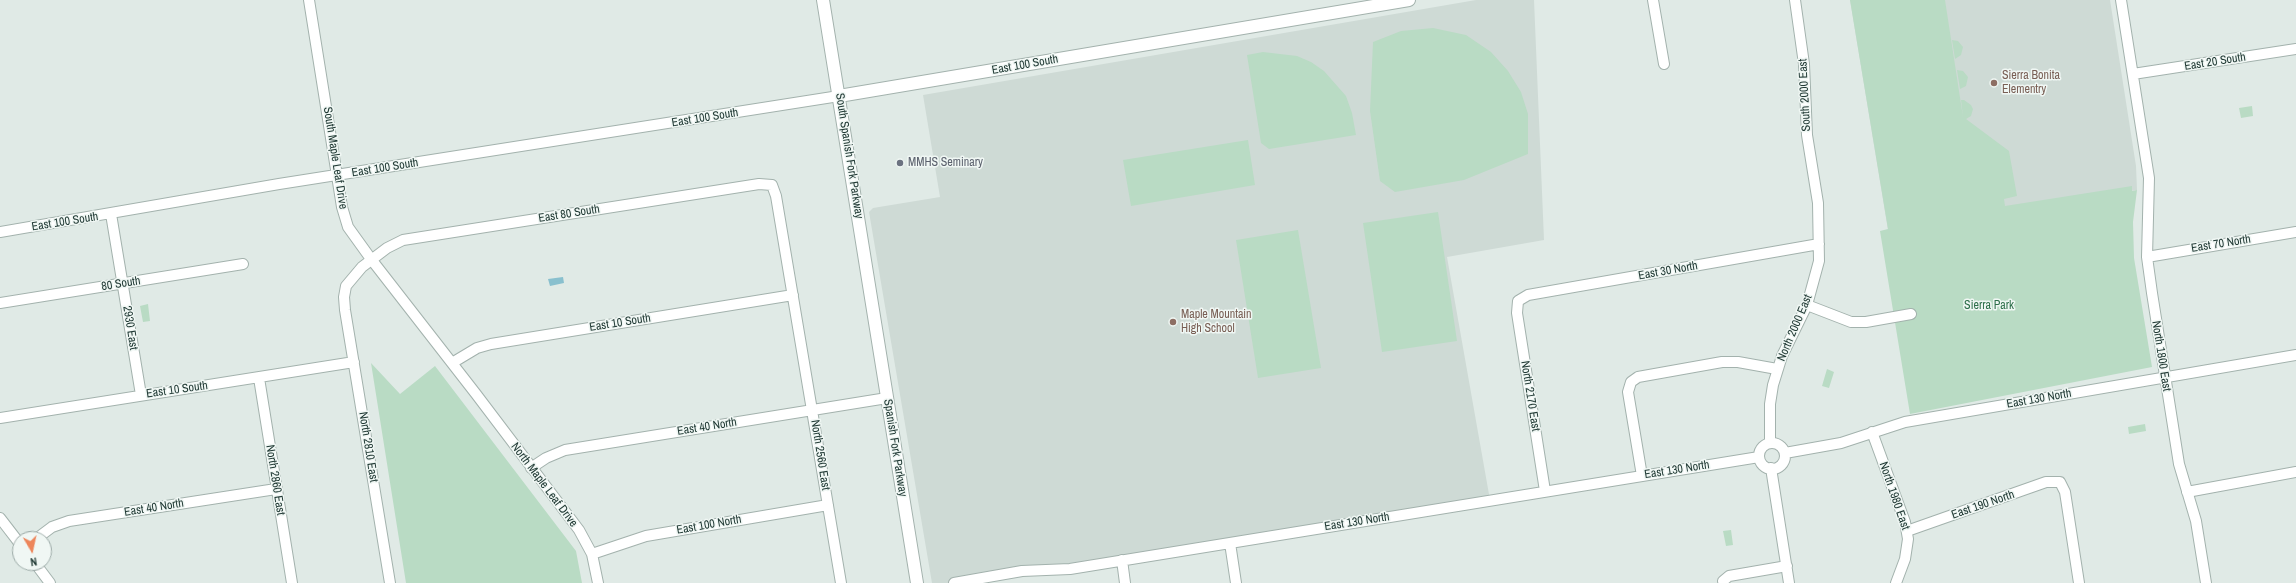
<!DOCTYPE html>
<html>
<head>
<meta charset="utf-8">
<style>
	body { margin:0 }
	#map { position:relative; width:2296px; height:583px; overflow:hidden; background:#e0eae6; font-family:"Archivo Narrow",sans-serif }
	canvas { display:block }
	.north { position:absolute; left:12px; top:531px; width:40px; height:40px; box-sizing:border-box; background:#f0f7f4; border:1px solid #9daba8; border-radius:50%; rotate:171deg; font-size:11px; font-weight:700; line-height:16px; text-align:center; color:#213a35 }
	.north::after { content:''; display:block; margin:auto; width:14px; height:18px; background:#ed865b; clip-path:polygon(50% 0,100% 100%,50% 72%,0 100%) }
</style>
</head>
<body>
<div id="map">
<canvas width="2296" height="583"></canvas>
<div class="north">N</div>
</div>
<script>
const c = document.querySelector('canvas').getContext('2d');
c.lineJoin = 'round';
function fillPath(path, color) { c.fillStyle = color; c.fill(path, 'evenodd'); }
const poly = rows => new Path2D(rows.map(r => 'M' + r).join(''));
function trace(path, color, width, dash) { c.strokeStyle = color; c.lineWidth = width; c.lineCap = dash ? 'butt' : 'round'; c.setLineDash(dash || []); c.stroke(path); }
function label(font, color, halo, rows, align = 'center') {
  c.font = font + ' "Archivo Narrow",sans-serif'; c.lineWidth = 3; c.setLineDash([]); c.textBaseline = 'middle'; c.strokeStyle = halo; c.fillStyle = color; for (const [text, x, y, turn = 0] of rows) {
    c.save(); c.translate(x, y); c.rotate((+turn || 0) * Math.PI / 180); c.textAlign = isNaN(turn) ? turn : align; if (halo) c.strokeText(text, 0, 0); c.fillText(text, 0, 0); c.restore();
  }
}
fillPath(poly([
	[1476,0,1534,0,1544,240,1447,257,1490,500,961,583,932,583,869,212,873,208,940,197,923,95],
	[1850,0,2110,0,2136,166,2137,190,1888,230]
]), '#cedad5');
fillPath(poly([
	[1850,0,1945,0,1963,117,1961,100,1964,100,1971,105,1973,109,1971,116,1966,119,2009,151,2017,196,2004,199,2005,206,2132,186,2132,191,2137,190,2133,222,2134,258,2152,367,1910,414,1880,231,1888,229],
	[1433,28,1466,35,1491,52,1508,71,1521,92,1528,114,1528,154,1464,180,1395,192,1380,181,1370,111,1373,42,1401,31],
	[1952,40,1958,41,1963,47,1961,55,1955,59],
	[1263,52,1297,56,1311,62,1324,71,1346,96,1352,113,1356,135,1269,149,1261,143,1247,55],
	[1957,70,1963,71,1968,77,1966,86,1960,89],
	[2252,106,2253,116,2241,118,2239,108],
	[1248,140,1255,185,1131,206,1123,160],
	[1438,212,1457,341,1382,352,1363,223],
	[1298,230,1321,368,1258,378,1236,240],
	[148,304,150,321,143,322,140,306],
	[371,363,400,394,435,366,576,551,582,583,406,583],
	[1827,369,1834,372,1829,388,1822,386],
	[2145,424,2146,431,2129,434,2128,427],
	[1731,530,1733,545,1726,546,1723,531]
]), '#b9dbc4');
fillPath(poly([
	[563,277,564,283,550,286,548,279]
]), '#89c0ce');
const minor = poly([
	[309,0,342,207,348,227,371,259,476,394,579,530,592,554,598,583],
	[1653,0,1664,64],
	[2121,0,2149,178,2147,257,2152,293,2179,464,2196,521,2206,583],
	[2133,74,2296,49],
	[111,214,141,395],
	[0,232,279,184,839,96],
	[2147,257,2296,232],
	[0,303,243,264],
	[1807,305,1851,322,1866,322,1911,314],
	[452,363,477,348,491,344,793,295],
	[259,378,292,583],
	[0,418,354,362],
	[1872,432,1905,522,1908,539,1905,559,1896,583],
	[1770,443,1770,404,1773,385,1782,356,1807,305,1819,261,1818,203,1807,135,1804,64,1795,0],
	'1759 456a13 13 0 1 1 26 0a13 13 0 1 1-26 0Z',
	[1785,453,1841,443,1905,422,2296,355],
	[531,468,546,458,565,450,887,398],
	[1771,468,1789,583],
	[1642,476,1628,392,1631,382,1638,377,1722,362,1738,362,1777,369],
	[1545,491,1517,313,1518,301,1528,295,1819,244],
	[2187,492,2296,472],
	[0,518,20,544],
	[1907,531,2046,482,2060,482,2065,492,2079,583],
	[36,539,52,527,69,521,276,489],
	[1230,543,1236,583],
	[592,554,646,536,828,505],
	[1122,560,1125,583],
	[35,563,50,583],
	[1723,581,1729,576,1787,566],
	[390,583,345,310,344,297,346,286,362,267,387,248,403,240,759,184,772,185,776,196,841,583],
	[954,583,1022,571,1070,569,1759,457]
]);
const tertiary = poly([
	[823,0,917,583],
	[839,96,1409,0]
]);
trace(minor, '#a3b2ad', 12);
trace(tertiary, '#a3b2ad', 14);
trace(minor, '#fff', 10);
trace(tertiary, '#fff', 12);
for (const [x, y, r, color] of [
	[1994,83,4,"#8d6e63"],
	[900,163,4,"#6b7280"],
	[1173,322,4,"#8d6e63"]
]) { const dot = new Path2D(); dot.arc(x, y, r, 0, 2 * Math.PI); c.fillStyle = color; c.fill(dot); trace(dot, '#f0f7f4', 1.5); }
label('12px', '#213a35', '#f0f7f4', [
	["East 20 South",2215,62,-9],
	["East 100 South",1025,65,-10],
	["South 2000 East",1805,95,-93],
	["East 100 South",705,118,-9],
	["South Spanish Fork Parkway",849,156,81],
	["South Maple Leaf Drive",335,158,81],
	["East 100 South",385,168,-9],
	["East 80 South",569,214,-9],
	["East 100 South",65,222,-9],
	["East 70 North",2221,244,-9],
	["East 30 North",1668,271,-10],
	["80 South",121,284,-9],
	["East 10 South",620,323,-9],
	["2930 East",130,328,81],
	["North 2000 East",1795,328,-67],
	["North 1800 East",2161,356,81],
	["East 10 South",177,390,-8],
	["North 2170 East",1530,396,81],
	["East 130 North",2039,399,-10],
	["East 40 North",707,427,-9],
	["North 2810 East",368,447,81],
	["Spanish Fork Parkway",895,448,81],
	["North 2560 East",820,455,81],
	["East 130 North",1677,470,-9],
	["North 2860 East",275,480,81],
	["North Maple Leaf Drive",544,485,53],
	["North 1980 East",1894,496,71],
	["East 190 North",1983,505,-19],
	["East 40 North",154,508,-9],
	["East 130 North",1357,522,-9],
	["East 100 North",709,525,-10]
]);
label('12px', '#785e54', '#f0f7f4', [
	["Sierra Bonita",2002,76],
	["Elementry",2002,90],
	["Maple Mountain",1181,315],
	["High School",1181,329]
], 'left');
label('12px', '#5b616d', '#f0f7f4', [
	["MMHS Seminary",908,163]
], 'left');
label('12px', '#2d6f4a', '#f0f7f4', [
	["Sierra Park",1989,306]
]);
</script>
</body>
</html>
